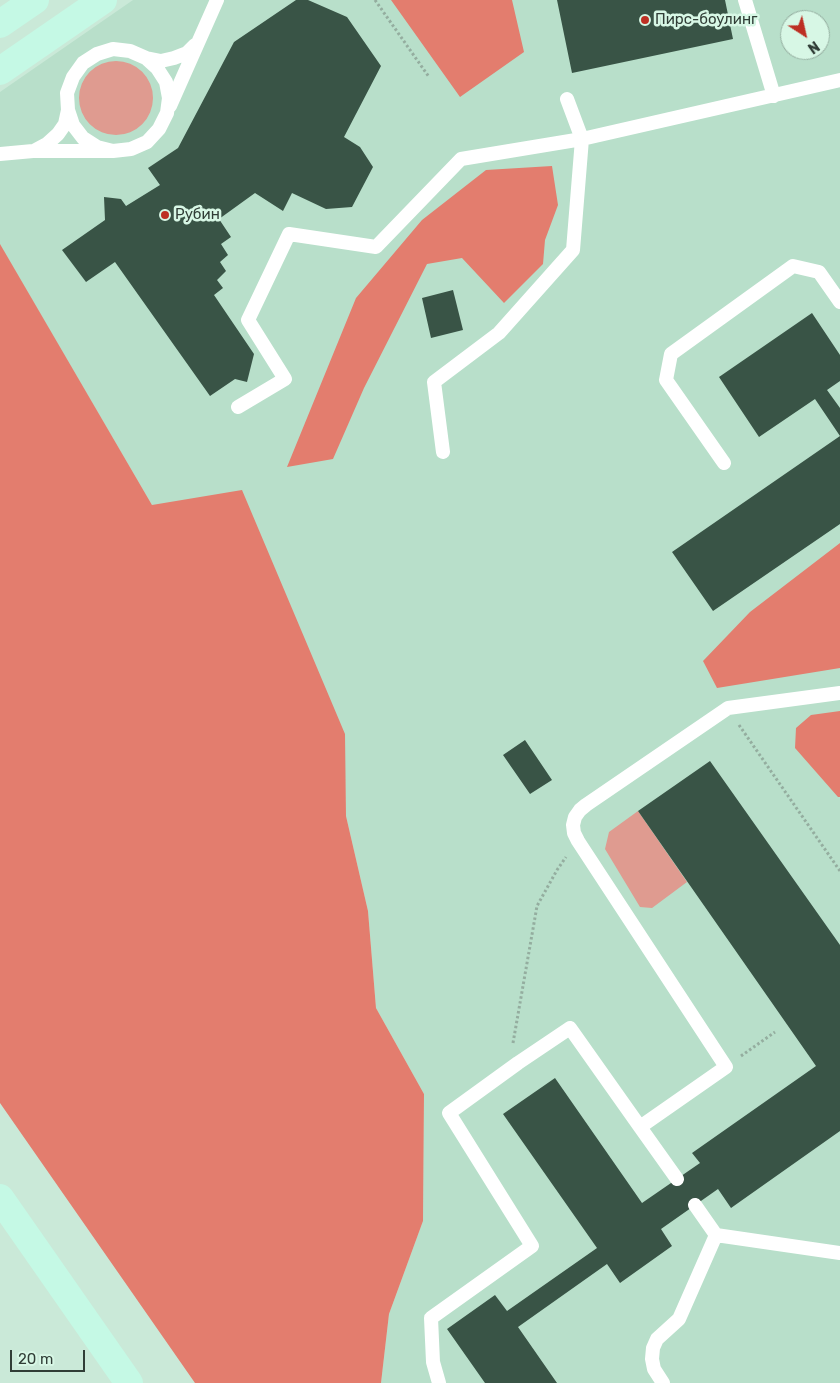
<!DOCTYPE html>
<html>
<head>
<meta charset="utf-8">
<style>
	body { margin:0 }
	#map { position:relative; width:840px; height:1383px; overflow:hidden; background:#cae9d8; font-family:Rubik,sans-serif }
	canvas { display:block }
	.north { position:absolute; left:780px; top:10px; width:50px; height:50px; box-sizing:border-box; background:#d7f7e5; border:1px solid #94ad9f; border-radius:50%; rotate:145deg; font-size:14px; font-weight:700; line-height:20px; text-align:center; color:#303d36 }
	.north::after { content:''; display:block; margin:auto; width:18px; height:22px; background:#bd2f23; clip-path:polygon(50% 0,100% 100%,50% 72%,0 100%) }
	.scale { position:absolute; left:10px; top:1350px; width:75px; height:22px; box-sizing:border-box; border:2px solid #303d36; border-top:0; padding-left:6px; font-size:15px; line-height:18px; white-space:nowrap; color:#303d36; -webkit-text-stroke:4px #d7f7e5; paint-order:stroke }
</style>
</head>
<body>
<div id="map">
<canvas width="840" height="1383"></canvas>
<div class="north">N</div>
<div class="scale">20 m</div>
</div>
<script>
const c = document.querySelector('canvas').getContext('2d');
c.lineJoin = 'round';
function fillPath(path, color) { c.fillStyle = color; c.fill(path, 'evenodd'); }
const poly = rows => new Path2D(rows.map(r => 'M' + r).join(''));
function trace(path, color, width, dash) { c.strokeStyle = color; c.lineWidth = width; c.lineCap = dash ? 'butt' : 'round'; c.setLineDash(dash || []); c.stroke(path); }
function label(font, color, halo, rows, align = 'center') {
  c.font = font + ' Rubik,sans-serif'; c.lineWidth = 5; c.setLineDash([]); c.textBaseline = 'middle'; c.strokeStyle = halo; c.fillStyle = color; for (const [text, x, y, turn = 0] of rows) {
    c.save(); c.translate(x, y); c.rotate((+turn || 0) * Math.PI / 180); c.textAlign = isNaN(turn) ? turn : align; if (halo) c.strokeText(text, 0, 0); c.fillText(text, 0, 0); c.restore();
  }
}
fillPath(poly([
	[133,0,840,0,840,1383,381,1383,389,1314,423,1221,424,1094,376,1008,368,911,346,816,344,734,152,505,0,245,0,92],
	[790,20,820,20,820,50,790,50]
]), '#b8dfca');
fillPath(poly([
	'79 98a37 37 0 1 1 74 0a37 37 0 1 1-74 0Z',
	[638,811,687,882,652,908,640,907,605,849,609,832]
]), '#df9b90');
fillPath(poly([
	[391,0,512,0,524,52,460,97],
	[552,166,558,205,545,240,543,264,504,303,462,258,427,264,364,388,333,459,287,467,356,298,422,220,486,170],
	[0,244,152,505,242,490,345,734,346,816,368,911,376,1008,424,1094,423,1221,389,1314,381,1383,195,1383,0,1103],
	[840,543,840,668,717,688,703,661,750,612],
	[840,711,840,797,838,797,795,748,796,728,811,715]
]), '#e37d6e');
fillPath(poly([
	[296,0,308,0,347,17,381,66,344,137,360,147,373,167,352,207,326,209,292,193,283,211,255,193,219,219,231,237,221,244,228,255,220,262,226,271,217,280,223,288,214,295,254,354,247,382,235,379,210,396,115,262,86,282,62,250,105,220,104,197,121,199,126,206,160,185,148,168,178,148,234,42],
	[557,0,725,0,733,39,572,73],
	[453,290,463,330,431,338,422,298],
	[812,313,840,355,840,381,827,390,840,408,840,436,815,399,759,437,719,377],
	[840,436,840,524,713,611,672,552],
	[525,740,552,780,530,794,503,755],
	[710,761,840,945,840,1131,731,1208,718,1189,661,1229,672,1246,620,1283,607,1264,518,1327,557,1383,485,1383,447,1329,495,1295,507,1311,597,1248,503,1114,555,1078,642,1203,700,1163,692,1153,816,1066,638,811]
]), '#395446');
trace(poly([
	[375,0,429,77],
	[739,725,840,871],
	[513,1043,537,906,557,870,566,857],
	[741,1056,775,1032]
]), '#94ad9f', 3, [2.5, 2.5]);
trace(poly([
	[745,0,774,96],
	[146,58,161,61,174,58,187,53,195,45],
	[567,99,582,139,840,80],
	[170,106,217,0],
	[34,151,47,144,58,134,65,124,68,110],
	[0,154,33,151,113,151,131,149,147,142,159,129,167,113,169,98,166,82,157,68,146,58,130,51,113,49,97,54,83,63,73,77,67,93,68,110,73,125,83,138,97,147,113,151],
	[238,407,285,379,248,320,289,234,376,247,461,159,582,139,573,250,499,333,434,382,443,452],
	[724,463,666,380,671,354,793,266,819,272,840,302],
	[640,1127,677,1179],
	[695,1205,716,1235],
	[439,1383,433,1362,431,1318,532,1246,449,1113,518,1063,570,1028,640,1127,726,1067,578,841,574,833,573,825,575,817,580,810,586,805,728,708,840,693],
	[663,1383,654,1369,652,1359,653,1348,657,1339,679,1319,716,1235,840,1253]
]), '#fff', 14);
trace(poly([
	[0,24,35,0],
	[0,71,103,0],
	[0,1198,129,1383]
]), '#c5f9e5', 28);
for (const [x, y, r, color] of [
	[645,20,5,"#bd2f23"],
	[165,215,5,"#bd2f23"]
]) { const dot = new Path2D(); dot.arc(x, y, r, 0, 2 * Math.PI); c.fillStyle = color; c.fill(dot); trace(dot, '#d7f7e5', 2); }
label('15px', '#303d36', '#d7f7e5', [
	["Пирс-боулинг",655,20],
	["Рубин",175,215]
], 'left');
</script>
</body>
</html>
